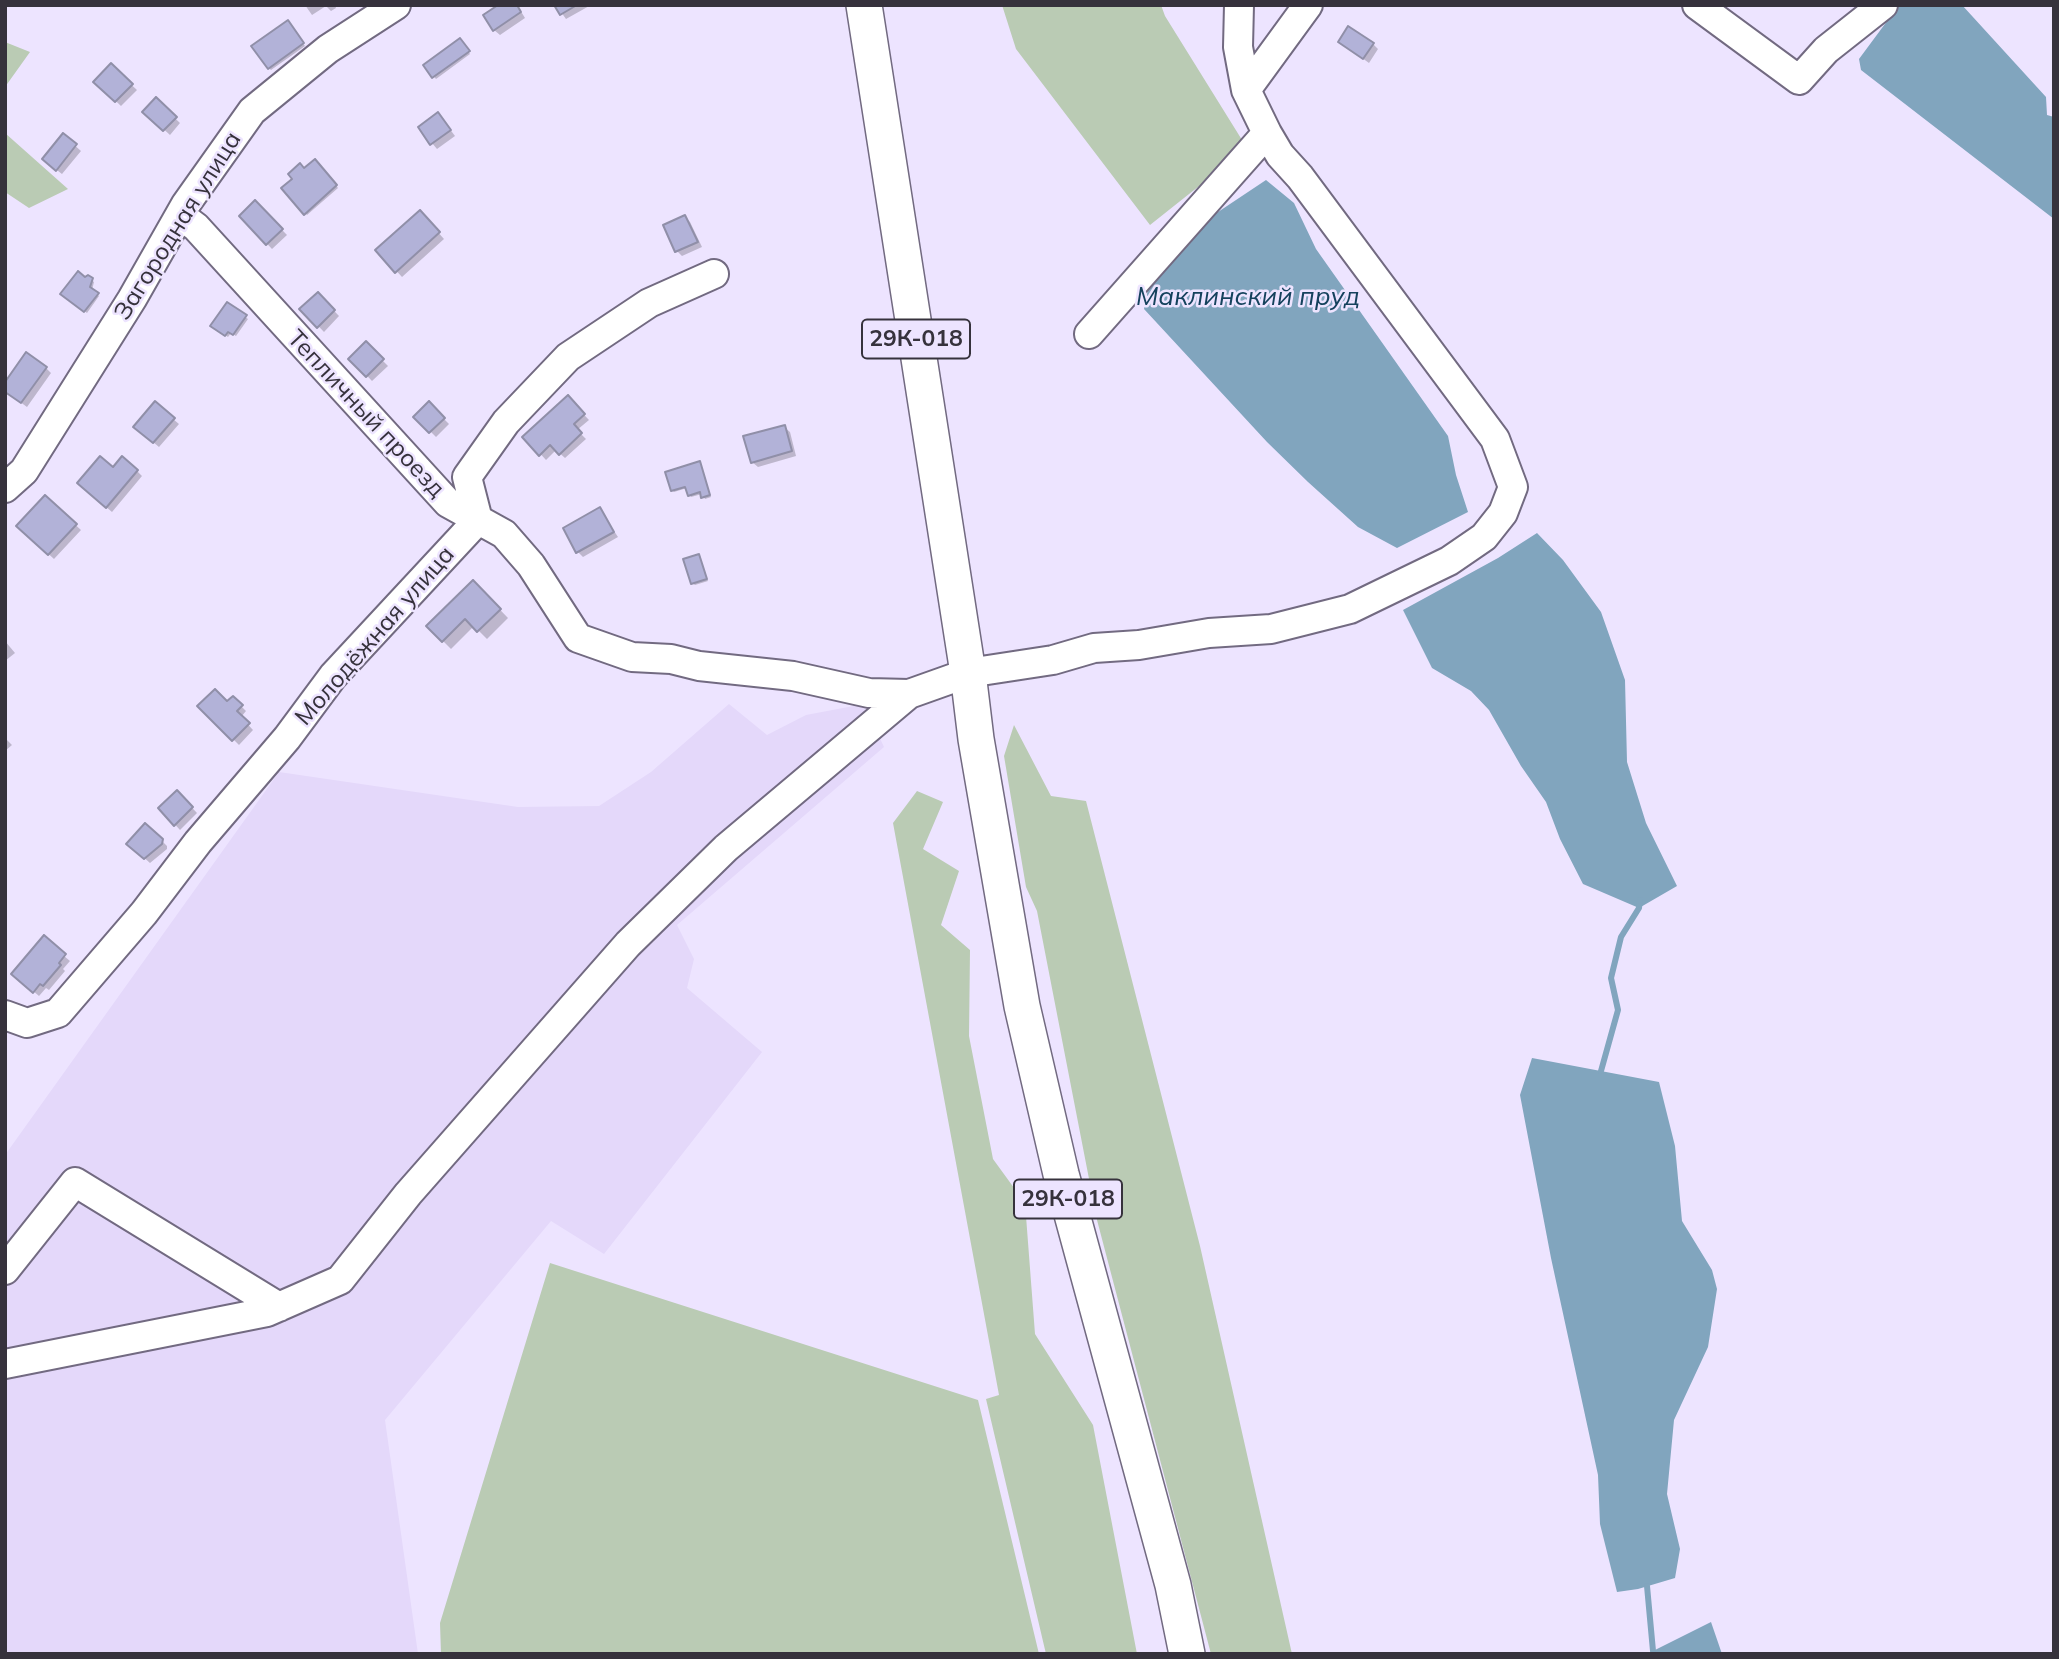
<!DOCTYPE html>
<html>
<head>
<meta charset="utf-8">
<style>
	body { margin:0 }
	#map { position:relative; width:2059px; height:1659px; overflow:hidden; background:#ede4ff; font-family:Mulish,sans-serif }
	canvas { display:block }
	.frame { position:absolute; inset:0; border:7px solid #36323c; pointer-events:none }
</style>
</head>
<body>
<div id="map">
<canvas width="2059" height="1659"></canvas>
<div class="frame"></div>
</div>
<script>
const c = document.querySelector('canvas').getContext('2d');
c.lineJoin = 'round';
function fillPath(path, color) { c.fillStyle = color; c.fill(path, 'evenodd'); }
const poly = rows => new Path2D(rows.map(r => 'M' + r).join(''));
function trace(path, color, width, dash) { c.strokeStyle = color; c.lineWidth = width; c.lineCap = dash ? 'butt' : 'round'; c.setLineDash(dash || []); c.stroke(path); }
function label(font, color, halo, rows, align = 'center') {
  c.font = font + ' Mulish,sans-serif'; c.lineWidth = 5; c.setLineDash([]); c.textBaseline = 'middle'; c.strokeStyle = halo; c.fillStyle = color; for (const [text, x, y, turn = 0] of rows) {
    c.save(); c.translate(x, y); c.rotate((+turn || 0) * Math.PI / 180); c.textAlign = isNaN(turn) ? turn : align; if (halo) c.strokeText(text, 0, 0); c.fillText(text, 0, 0); c.restore();
  }
}
fillPath(poly([
	[729,704,767,735,806,715,864,704,884,747,677,925,694,959,687,988,762,1052,604,1254,551,1221,385,1420,418,1654,5,1654,5,1155,279,772,518,807,599,806,651,772]
]), '#e4d8fa');
fillPath(poly([
	[1002,5,1161,5,1165,16,1247,148,1150,225,1016,49],
	[5,42,30,52,5,87],
	[5,133,68,189,29,208,5,192],
	[1014,725,1051,796,1086,801,1200,1246,1292,1654,1211,1654,1097,1220,1037,911,1026,887,1004,756],
	[917,791,943,802,923,849,959,871,941,925,970,950,969,1036,993,1159,1025,1203,1035,1334,1093,1425,1137,1654,1046,1654,986,1399,999,1395,893,823],
	[550,1263,978,1400,1039,1654,441,1654,440,1623]
]), '#bacbb4');
fillPath(poly([
	[1899,5,1962,5,2046,97,2047,115,2054,117,2054,219,1861,70,1859,59],
	[1266,180,1294,203,1316,249,1448,436,1456,475,1468,512,1397,548,1358,527,1308,482,1267,442,1144,309,1148,289,1197,226],
	[1537,533,1563,560,1601,612,1625,680,1627,762,1646,823,1677,886,1639,908,1583,884,1560,839,1546,802,1521,766,1489,710,1471,691,1432,668,1403,610,1498,558],
	[1532,1058,1659,1082,1675,1146,1682,1221,1712,1270,1717,1289,1708,1347,1674,1420,1667,1494,1680,1549,1675,1578,1638,1589,1617,1592,1600,1524,1598,1475,1551,1258,1520,1095],
	[1711,1622,1722,1654,1648,1654,1653,1651]
]), '#81a5be');
fillPath(poly([
	[305,5,335,5,336,8,331,11,326,6,312,15],
	[517,5,525,18,500,35,494,30],
	[556,5,591,5,566,19],
	[289,24,305,46,271,70,269,68],
	[1340,42,1373,44,1378,49,1369,63],
	[462,43,470,54,436,79,425,66],
	[111,66,137,90,121,106,96,82],
	[156,100,180,123,170,135,145,112],
	[443,120,455,136,437,149,432,143],
	[63,135,81,151,62,174,49,164],
	[315,161,338,188,307,215,284,189],
	[255,202,287,235,272,249,241,216],
	[420,212,444,239,402,277,377,250],
	[685,217,690,222,702,247,682,256,677,251],
	[88,277,94,282,92,290,99,296,87,313,65,296],
	[318,294,339,316,324,332,302,309],
	[227,304,248,319,236,336,231,333,228,337,215,328],
	[366,344,388,366,372,381,351,359],
	[46,368,51,373,27,407,8,393],
	[568,398,589,420,577,430,586,439,565,458,556,450,546,460,525,437],
	[429,404,449,424,436,437,416,417],
	[173,419,179,424,159,447,141,432],
	[784,427,790,432,796,456,758,467,752,462],
	[700,463,711,497,705,499,702,494,691,497,687,488,674,492,672,490],
	[113,470,137,471,142,476,112,512,84,488],
	[45,497,81,530,54,559,18,526],
	[600,510,618,537,583,557,578,552],
	[698,556,708,581,695,585,692,583],
	[473,582,508,618,487,639,474,626,451,649,428,626],
	[5,641,15,653,5,661],
	[233,698,246,711,241,717,253,730,239,745,200,706,227,704],
	[5,738,12,745,5,751],
	[177,792,197,813,180,830,160,808],
	[161,840,167,846,167,849,150,863,129,844],
	[64,956,70,961,63,969,65,971,49,990,46,988,39,996,19,979]
]), '#0003');
trace(poly([
	[1601,1071,1618,1010,1611,978,1621,937,1639,908,1640,900],
	[1647,1586,1653,1651]
]), '#81a5be', 6);
const building = poly([
	[498,5,517,5,521,12,493,31,483,15,498,5],
	[554,5,577,5,560,15,554,5],
	[288,20,304,43,268,69,251,46,288,20],
	[1348,26,1374,43,1363,59,1338,42,1348,26],
	[460,38,470,51,432,78,423,65,460,38],
	[111,63,133,84,115,102,93,82,111,63],
	[156,97,177,117,163,131,142,112,156,97],
	[438,112,451,130,430,145,418,127,438,112],
	[63,133,77,144,56,171,42,159,63,133],
	[315,159,337,185,304,215,281,188,292,179,288,174,300,163,304,168,315,159],
	[255,200,283,229,266,245,239,216,255,200],
	[420,210,440,232,395,273,375,250,420,210],
	[685,215,698,242,675,252,663,225,685,215],
	[78,271,85,277,88,275,93,278,90,287,99,293,84,312,60,294,78,271],
	[318,292,335,310,317,328,299,309,318,292],
	[227,302,247,315,233,335,228,332,225,336,210,326,227,302],
	[366,341,384,359,366,377,348,359,366,341],
	[26,352,47,367,21,403,5,392,5,382,26,352],
	[568,395,585,414,574,424,582,433,559,455,550,445,539,456,522,437,568,395],
	[155,401,175,418,153,443,133,427,155,401],
	[429,401,445,418,429,433,413,417,429,401],
	[785,425,792,451,751,463,743,436,785,425],
	[100,456,113,467,122,456,138,470,106,508,77,483,100,456],
	[700,461,710,495,701,498,700,492,688,496,685,487,671,491,665,472,700,461],
	[45,495,77,524,48,555,16,526,45,495],
	[600,507,614,532,576,553,563,528,600,507],
	[699,554,707,579,691,584,683,559,699,554],
	[473,580,501,609,477,632,465,619,442,642,426,626,473,580],
	[215,689,227,701,233,696,243,705,237,711,250,723,232,741,197,706,215,689],
	[177,790,193,807,174,826,158,808,177,790],
	[145,823,163,839,162,844,144,859,126,844,145,823],
	[44,935,66,954,59,963,61,965,43,986,40,984,33,993,11,974,44,935]
]);
fillPath(building, '#b2b2d8');
trace(building, '#908fa8', 2);
const minor = poly([
	[1239,5,1238,47,1246,90,1267,133],
	[1697,5,1799,80,1826,50,1883,5],
	[1246,90,1308,5],
	[180,215,196,227,448,503,504,534,531,565,578,638,632,657,671,659,699,666,793,676,869,693,909,694],
	[5,488,24,471,132,299,186,204,252,111,328,49,396,5],
	[5,1015,27,1023,58,1013,144,913,198,842,287,738,333,676,478,520,467,477,506,422,568,357,649,303,714,274],
	[5,1270,75,1182,279,1307],
	[5,1364,267,1312,340,1280,408,1194,628,944,726,848,909,694,968,673,1053,660,1094,648,1139,645,1209,633,1271,629,1350,609,1449,561,1484,537,1503,513,1513,487,1495,439,1300,177,1280,155,1267,133,1089,334]
]);
const major = poly([
	[864,5,968,673,976,739,1022,1006,1061,1174,1173,1585,1187,1654]
]);
trace(minor, '#726a81', 32);
trace(major, '#726a81', 38);
trace(minor, '#fff', 28);
trace(major, '#fff', 35);
for (const [x, y, w] of [
	[916,339,108],
	[1068,1199,108]
]) { const box = new Path2D(); box.roundRect(x - w / 2, y - 19.5, w, 39, 5); c.fillStyle = '#ede4ff'; c.fill(box); trace(box, '#36323c', 2); }
label('bold 23px', '#36323c', null, [
	["29К-018",916,339],
	["29К-018",1068,1199]
]);
label('24px', '#36323c', '#ede4ff', [
	["Загородная улица",178,226,-58],
	["Тепличный проезд",366,414,47],
	["Молодёжная улица",375,636,-49]
]);
label('italic 26px', '#15425d', '#ede4ff', [
	["Маклинский пруд",1248,297]
]);
</script>
</body>
</html>
